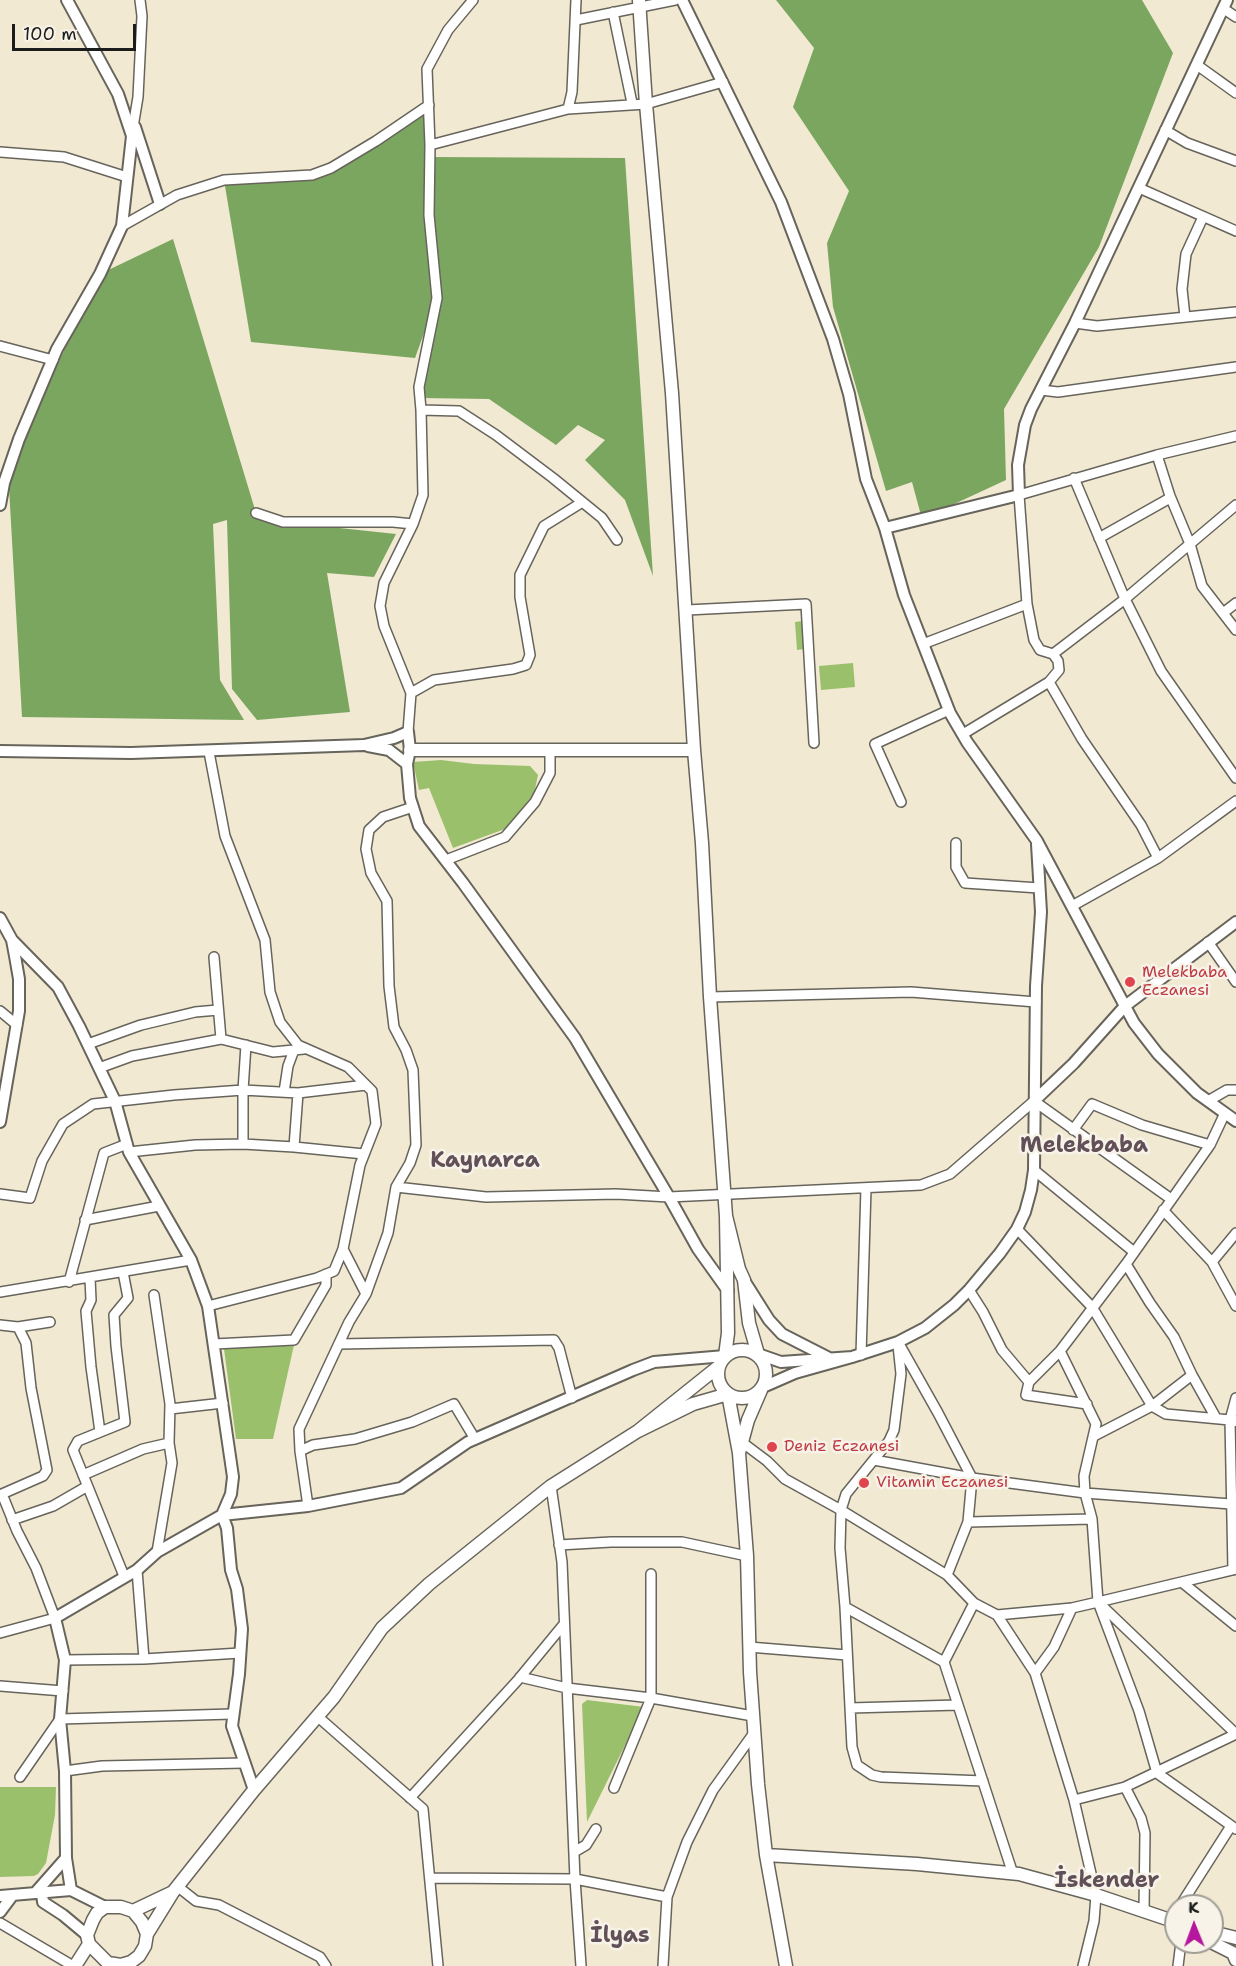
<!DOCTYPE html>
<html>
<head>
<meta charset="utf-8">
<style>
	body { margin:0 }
	#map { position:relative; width:1236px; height:1966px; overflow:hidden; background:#f2e9d2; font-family:"Shantell Sans",sans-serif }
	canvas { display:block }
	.north { position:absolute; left:1164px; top:1894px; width:60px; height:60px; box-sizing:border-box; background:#f7f3e8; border:2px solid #9f9d96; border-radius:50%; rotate:359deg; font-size:16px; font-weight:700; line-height:24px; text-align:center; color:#1c1c1c }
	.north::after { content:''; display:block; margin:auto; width:21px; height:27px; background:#b5179e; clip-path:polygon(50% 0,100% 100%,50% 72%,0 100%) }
	.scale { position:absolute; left:12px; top:24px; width:124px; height:27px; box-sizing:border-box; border:3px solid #1c1c1c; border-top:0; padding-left:8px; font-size:18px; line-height:21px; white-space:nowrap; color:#1c1c1c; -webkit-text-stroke:4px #f7f3e8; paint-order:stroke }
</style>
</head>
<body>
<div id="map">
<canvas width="1236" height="1966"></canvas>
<div class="north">K</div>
<div class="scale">100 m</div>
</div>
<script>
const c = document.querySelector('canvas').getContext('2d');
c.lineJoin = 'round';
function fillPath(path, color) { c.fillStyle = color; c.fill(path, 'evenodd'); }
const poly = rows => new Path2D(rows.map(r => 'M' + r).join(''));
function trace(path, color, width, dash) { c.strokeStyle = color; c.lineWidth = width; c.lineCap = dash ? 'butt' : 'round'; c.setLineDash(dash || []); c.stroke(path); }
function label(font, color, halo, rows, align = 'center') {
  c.font = font + ' "Shantell Sans",sans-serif'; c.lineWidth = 5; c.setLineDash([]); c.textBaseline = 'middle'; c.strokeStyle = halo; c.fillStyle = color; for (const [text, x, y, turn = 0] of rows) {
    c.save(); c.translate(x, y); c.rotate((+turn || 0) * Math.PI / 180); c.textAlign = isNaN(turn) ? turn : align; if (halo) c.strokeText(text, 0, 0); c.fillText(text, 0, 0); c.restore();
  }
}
fillPath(poly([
	[802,621,804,649,797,650,795,622],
	[853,663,855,687,821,690,819,666],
	[441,760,474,764,530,766,538,775,534,794,505,829,453,848,429,788,419,790,413,762],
	[294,1345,273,1439,236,1439,224,1349],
	[587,1700,644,1707,587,1822,582,1704],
	[0,1787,56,1787,55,1815,46,1863,38,1874,34,1876,0,1877]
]), '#9ac06c');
fillPath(poly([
	[776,0,1142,0,1173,53,1099,247,1004,409,1006,480,922,519,912,482,886,491,833,307,827,243,849,191,793,107,814,48],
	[423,109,434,259,430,157,625,158,653,576,625,500,585,460,605,440,578,425,556,445,489,399,420,398,435,303,415,358,251,342,224,180,331,168],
	[173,239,256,513,283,522,396,534,374,577,327,573,350,712,257,720,232,689,227,520,213,524,220,680,244,720,22,717,8,470,100,274]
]), '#7ba660');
const minor = poly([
	[1224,9,1236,17],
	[613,12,632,103],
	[576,20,675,0],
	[1197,65,1236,93],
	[568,109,572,92,576,0],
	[1165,130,1187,143,1236,161],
	[132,133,138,97,142,16,140,0],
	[430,145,568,109,646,104,723,82],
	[0,152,64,157,127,177],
	[1139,188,1236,231],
	[122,226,177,195,224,180,312,175,331,168,376,141,429,105],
	[1185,317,1182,289,1186,254,1203,217],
	[1075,323,1097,326,1236,312],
	[0,346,53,360],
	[1041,390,1058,392,1236,367],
	[421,410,459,411,496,435,553,478,602,518,617,540],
	[1236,436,1157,455,1170,496,1190,544,1202,586,1236,630],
	[1157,455,1019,495,1027,604,1034,640,1040,650,1053,654,1058,661,1059,670,1049,682,1082,739,1141,825,1158,858],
	[1074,478,1125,599,1161,671,1236,778],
	[256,513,283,522,393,522,413,524],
	[1099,538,1170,498],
	[687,610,806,604,814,743],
	[1223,613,1236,603],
	[923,644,1027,604],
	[1053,654,1125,599,1236,505],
	[411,693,434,680,513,669,526,665,530,655,520,597,520,575,544,526,581,503],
	[408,732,411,693,384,626,380,606,384,583,413,524,423,495,421,410,419,387,437,298,429,215,430,145,427,69,448,30,473,0],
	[963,734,1049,682],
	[901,802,875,744,949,710],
	[956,843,956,867,965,883,1039,888],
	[446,860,505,837,535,802,550,773,550,750],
	[1072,906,1158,858,1236,801],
	[1208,942,1236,982],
	[214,957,221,1039],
	[710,997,911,992,1036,1002],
	[0,1011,17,1025],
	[88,1044,141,1025,195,1012,218,1010],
	[99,1068,132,1056,221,1039,273,1052,304,1049],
	[284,1092,288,1066,294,1050],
	[298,1093,294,1147,364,1154],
	[1208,1101,1227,1090,1236,1090],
	[1225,1113,1210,1145,1126,1264,1060,1351,1096,1424,1084,1476,1085,1493,1092,1519,1098,1602,1236,1734],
	[1073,1130,1092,1104,1142,1125,1210,1145],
	[243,1144,243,1090,246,1045],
	[129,1152,195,1145,243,1144,294,1147],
	[1034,1170,1134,1252],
	[396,1187,486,1197,616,1194,669,1197,921,1185,950,1174,1034,1101,1171,1199],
	[0,1194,30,1198,42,1161,63,1124,93,1104,174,1095,243,1090,298,1093,366,1085],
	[1163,1210,1212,1262,1236,1306],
	[85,1220,159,1206],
	[1017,1229,1092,1307,1152,1406,1166,1414,1230,1420],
	[1212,1262,1236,1233],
	[123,1272,128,1298,114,1315,116,1346,125,1422,78,1441,73,1450,124,1576],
	[90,1278,91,1300,86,1311,91,1367,100,1432],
	[69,1282,104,1153,127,1144],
	[969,1290,983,1312,1002,1350,1029,1382,1060,1351],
	[0,1292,191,1260],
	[366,1294,388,1233,396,1187,410,1163,416,1145,413,1070,406,1050,394,1027,389,986,387,901,371,873,366,849,369,830,383,817,413,807],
	[208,1306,317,1278,334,1271,343,1249,360,1165,376,1124,372,1091,348,1067,298,1045,280,1022,270,992,265,940,225,836,209,752],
	[0,1325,18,1327,26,1343,31,1388,47,1470,43,1476,2,1494,17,1531,36,1568,55,1618,0,1633],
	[18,1327,50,1322],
	[898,1342,938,1413,972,1478,1085,1493,1231,1504],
	[214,1344,294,1340,326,1285,326,1274],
	[339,1344,554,1340,559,1348,572,1398],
	[898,1345,901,1374,894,1430,889,1441,846,1494,841,1510,840,1548,845,1607,944,1662],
	[861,1355,866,1188],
	[1192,1375,1216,1418],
	[1029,1382,1026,1395,1087,1404],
	[170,1409,223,1403],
	[1094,1436,1152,1406,1192,1375,1174,1337,1150,1303,1126,1264],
	[743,1443,767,1461,785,1479,841,1510,947,1575,968,1522,972,1478,874,1460],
	[300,1451,313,1445,355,1439,412,1422,454,1404,475,1439],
	[83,1475,143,1449,169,1443,170,1404,154,1295],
	[551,1486,562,1562,575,1879,581,1966],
	[308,1506,300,1451,299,1429,349,1322,366,1294,343,1249],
	[12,1520,53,1506,86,1487],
	[968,1522,1092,1519],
	[559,1545,611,1542,682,1542,747,1556],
	[157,1552,172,1463,169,1443],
	[137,1570,144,1659],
	[1233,1570,1230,1420,1236,1398],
	[947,1575,974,1603,997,1615,1035,1673,1074,1800,1096,1895,1094,1921,1083,1966],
	[1183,1583,1236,1626],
	[1098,1602,1236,1569],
	[974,1603,944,1662,1013,1874],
	[845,1607,852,1747,857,1765,872,1775,881,1777,983,1781],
	[997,1615,1072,1608],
	[749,1647,847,1655],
	[65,1660,144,1659,240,1653],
	[1035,1673,1054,1647,1072,1608,1098,1602,1139,1711,1157,1773,1236,1829],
	[520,1677,567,1688,651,1698,753,1716],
	[0,1686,63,1691],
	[850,1708,958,1705],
	[317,1716,423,1809,438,1966],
	[65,1771,102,1766,244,1763],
	[20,1777,60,1719,232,1714],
	[1125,1787,1141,1818,1145,1833,1144,1911],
	[614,1788,651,1698,651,1574],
	[410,1798,517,1681,564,1624],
	[1074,1800,1125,1787,1236,1734],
	[574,1852,586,1845,596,1829],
	[431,1878,575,1879,667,1897],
	[177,1886,196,1901,219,1905,320,1957,326,1966],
	[1180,1906,1231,1826],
	[0,1923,73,1966],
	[663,1966,667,1897,687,1842,713,1790,754,1733],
	[1178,1966,1181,1942]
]);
const tertiary = poly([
	[682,0,781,202,833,339,849,394,866,479,885,528,904,595,950,713,967,742,1037,841,1134,1023,1158,1054,1197,1093,1236,1121],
	[135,127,160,204],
	[0,505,4,483,19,439,57,349,100,274,122,226,132,136,118,94,67,0],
	[885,528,1019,495,1018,465,1025,425,1031,409,1075,323,1227,0],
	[368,746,389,750,407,764],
	[0,751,131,753,364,745,394,738,408,732,410,750,407,764,410,798,419,826,463,883,575,1038,669,1197,698,1249,728,1291],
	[0,918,12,940,15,956,19,979,19,1011,0,1122],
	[12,940,58,987,79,1026,115,1101,129,1152,191,1260,208,1306,233,1477,231,1494,222,1515,227,1528,231,1570,237,1589,242,1629,239,1674,232,1726,254,1790],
	[1034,1101,1074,1063,1125,1006,1236,922],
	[745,1282,769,1320,782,1334,829,1358],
	[758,1354,781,1362,852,1357,795,1373,763,1387],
	[852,1357,898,1342,925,1328,954,1305,969,1290,1000,1253,1017,1229,1025,1212,1031,1190,1034,1170,1036,986,1041,912,1037,844],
	[1230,1420,1236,1421],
	[66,1858,71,1890],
	[36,1892,66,1858,65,1771,60,1719,65,1660,55,1618,137,1570,157,1552,222,1515,308,1506,401,1488,468,1442,633,1370,654,1362,725,1356],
	[42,1893,43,1902,63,1915,87,1935],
	[0,1896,71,1890,105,1907],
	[0,1912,12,1896]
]);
const secondary = poly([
	[639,0,646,104,672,393,694,750,702,843,710,997,726,1216],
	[410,750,694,750],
	'718 1374a24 24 0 1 1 48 0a24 24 0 1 1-48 0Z',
	[725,1356,728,1333,726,1216,739,1269,744,1280,749,1323,758,1354],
	[718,1367,638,1431,693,1404,728,1394,739,1453,748,1420,761,1390],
	[739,1453,747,1556,750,1672,758,1784,766,1855,786,1966],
	[766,1855,917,1864,1019,1874,1096,1895,1176,1922],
	[105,1907,121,1907,133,1911,142,1922,147,1934,145,1946,139,1956,131,1962,121,1965,108,1963,89,1944,87,1935,93,1920,97,1913,105,1907],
	[133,1911,173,1892],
	[1212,1932,1236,1938],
	[147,1934,173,1892,254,1790,334,1697,382,1628,429,1584,551,1486,638,1431],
	[1211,1942,1233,1953,1236,1960],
	[75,1966,89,1944]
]);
trace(minor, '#67645c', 12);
trace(tertiary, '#67645c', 14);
trace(secondary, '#67645c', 15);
trace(minor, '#fff', 9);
trace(tertiary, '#fff', 10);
trace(secondary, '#fff', 12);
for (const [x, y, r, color] of [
	[1130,982,6,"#e0444e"],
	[772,1447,6,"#e0444e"],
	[864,1483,6,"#e0444e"]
]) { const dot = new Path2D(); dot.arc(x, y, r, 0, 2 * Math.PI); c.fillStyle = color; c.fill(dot); trace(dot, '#f7f3e8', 2); }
label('16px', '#be3a42', '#f7f3e8', [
	["Melekbaba",1142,973],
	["Eczanesi",1142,991],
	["Deniz Eczanesi",784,1447],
	["Vitamin Eczanesi",876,1483]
], 'left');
label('bold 22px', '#625058', '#f7f3e8', [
	["Melekbaba",1084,1146],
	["Kaynarca",485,1161],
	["İskender",1107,1881],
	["İlyas",620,1936]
]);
</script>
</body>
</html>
